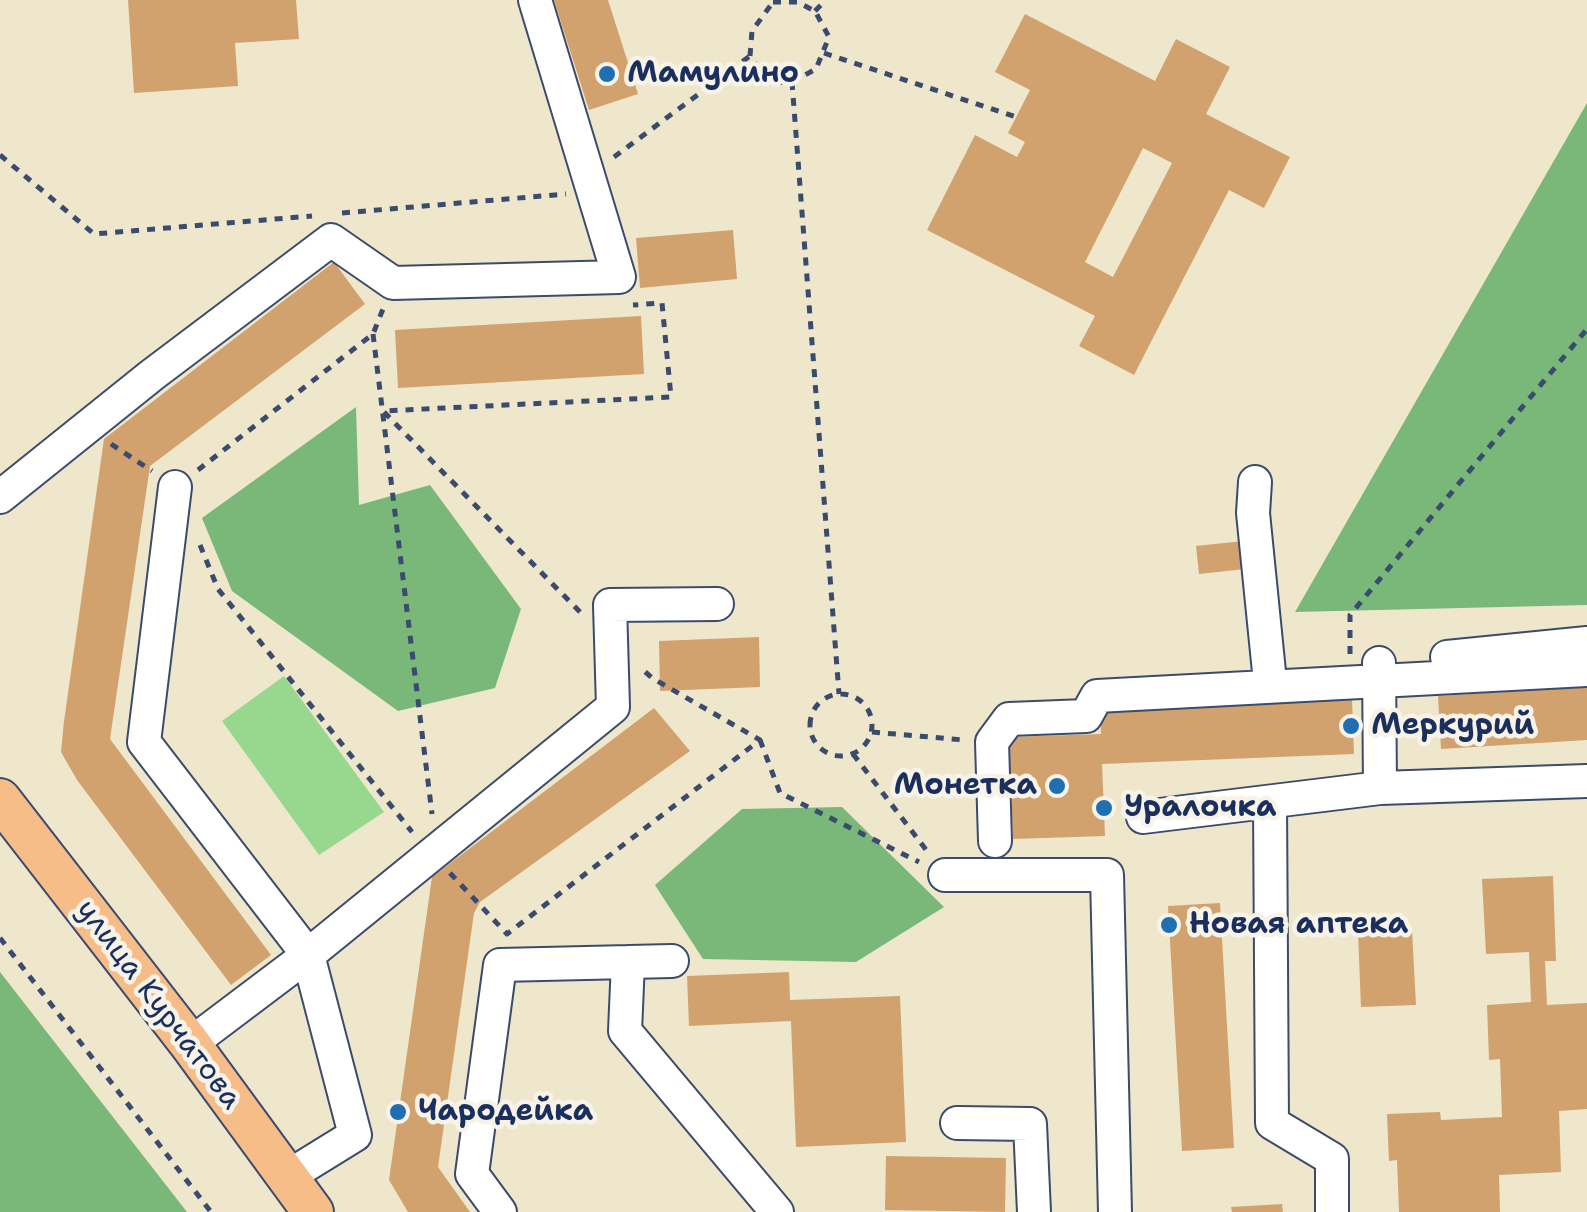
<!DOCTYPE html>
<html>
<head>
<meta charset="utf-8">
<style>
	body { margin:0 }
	canvas { display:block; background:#eee7cc }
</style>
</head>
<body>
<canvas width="1587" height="1212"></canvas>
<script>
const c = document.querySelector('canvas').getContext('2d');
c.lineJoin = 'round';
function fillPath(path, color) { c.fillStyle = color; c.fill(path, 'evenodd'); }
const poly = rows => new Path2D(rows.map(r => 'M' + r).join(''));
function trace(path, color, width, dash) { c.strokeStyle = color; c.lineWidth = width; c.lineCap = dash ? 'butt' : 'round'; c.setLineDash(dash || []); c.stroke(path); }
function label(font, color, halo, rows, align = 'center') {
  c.font = font + ' "Shantell Sans",sans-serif'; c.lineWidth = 9; c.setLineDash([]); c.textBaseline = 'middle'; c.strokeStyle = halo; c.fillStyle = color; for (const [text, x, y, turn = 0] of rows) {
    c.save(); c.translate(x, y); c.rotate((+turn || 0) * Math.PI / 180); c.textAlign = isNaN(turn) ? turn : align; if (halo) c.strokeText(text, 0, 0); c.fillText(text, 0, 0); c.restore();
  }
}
fillPath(poly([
	[284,676,384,812,319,855,222,721]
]), '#98d88e');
fillPath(poly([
	[1587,103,1587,605,1295,612],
	[356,407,359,505,430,485,521,609,495,688,398,711,232,591,202,518],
	[842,807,944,907,856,962,703,959,655,885,742,809],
	[0,972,187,1212,0,1212]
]), '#7ab879');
fillPath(poly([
	[128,0,296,0,299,39,235,43,238,86,134,93],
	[554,0,608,0,638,94,589,110],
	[1025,14,1155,81,1176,39,1230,67,1206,114,1290,157,1264,208,1229,190,1134,375,1079,346,1095,316,927,230,975,135,1017,157,1025,142,1008,133,1030,90,995,72],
	[1143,148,1172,163,1113,277,1085,262],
	[733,230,737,279,640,288,636,238],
	[334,262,365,304,150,466,110,739,271,955,231,985,77,780,61,752,64,721,104,439],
	[641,316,644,374,398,388,395,330],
	[1243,541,1245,569,1199,574,1196,546],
	[759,637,760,687,660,691,659,641],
	[1587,687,1587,740,1441,749,1438,696],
	[1352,698,1354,754,1102,764,1105,836,1013,839,1009,737,1101,734,1100,708],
	[654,708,690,751,480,902,474,913,438,1167,470,1212,408,1212,389,1180,432,877],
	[1553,876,1556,961,1545,961,1547,1005,1587,1003,1587,1109,1559,1111,1561,1172,1499,1175,1500,1212,1399,1212,1397,1160,1389,1161,1387,1114,1440,1112,1441,1120,1502,1117,1500,1059,1489,1060,1487,1005,1531,1002,1529,952,1486,954,1482,879],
	[1220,903,1234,1148,1182,1151,1168,906],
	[1412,930,1416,1005,1361,1007,1358,933],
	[789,972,790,1000,900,996,906,1142,796,1147,791,1021,689,1026,687,976],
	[886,1156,1006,1158,1005,1212,885,1210],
	[1282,1204,1283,1212,1232,1212,1231,1207]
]), '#d2a26e');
const minor = poly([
	[1255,482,1253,513,1269,672],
	[175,487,144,742,308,955,355,1135,287,1177],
	[0,497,152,375,331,240,393,283,619,277,535,0],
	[1447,657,1587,643],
	[1379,663,1380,788],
	[1270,802,1272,1123,1332,1159,1332,1212],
	[1143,817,1380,788,1587,781],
	[995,841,992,742,1009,719,1086,716,1097,696,1587,670],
	[945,875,1107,875,1115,1212],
	[628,962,625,1031,777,1212],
	[190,1044,308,955,613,707,610,605,717,604],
	[957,1123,1030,1124,1034,1212],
	[500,1212,472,1174,500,965,672,961]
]);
const major = poly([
	[0,799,190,1044,313,1212]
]);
trace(minor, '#3b4b6e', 36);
trace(major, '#3b4b6e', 44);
trace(poly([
	[773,2,797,2,815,11,829,37,816,69,792,82,768,83,750,56,752,31,773,2],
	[815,11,826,0],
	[824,53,1016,117],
	[792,82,839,694],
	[0,155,94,234,312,216],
	[614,157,750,56],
	[342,213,566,194],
	[373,334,432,814],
	[111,444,152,471],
	[198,470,373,334,383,309],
	[200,545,218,589,412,832],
	[580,612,383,411,671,397,662,303,633,305],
	[1350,654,1350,615,1587,329],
	'810 725a31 31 0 1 1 62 0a31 31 0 1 1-62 0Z',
	[872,732,964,740],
	[760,740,780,793,919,862],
	[853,754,927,851],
	[450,873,507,934,760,740,652,678,640,667],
	[0,938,211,1212]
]), '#3b4b6e', 5, [8, 8]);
trace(minor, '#fff', 32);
trace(major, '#f7bd88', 40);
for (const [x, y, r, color] of [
	[607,74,10,"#1f6fb2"],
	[1351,726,10,"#1f6fb2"],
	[1057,786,10,"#1f6fb2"],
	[1104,808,10,"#1f6fb2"],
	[1169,925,10,"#1f6fb2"],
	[398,1112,10,"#1f6fb2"]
]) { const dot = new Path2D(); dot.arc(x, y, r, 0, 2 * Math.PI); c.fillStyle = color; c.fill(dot); trace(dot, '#f7f3e8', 4); }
label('bold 30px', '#1b2f5e', '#f7f3e8', [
	["Мамулино",627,74],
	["Меркурий",1371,726],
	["Монетка",1037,786,"right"],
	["Уралочка",1124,808],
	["Новая аптека",1189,925],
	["Чародейка",418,1112]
], 'left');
label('30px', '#1b2f5e', '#f7f3e8', [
	["улица Курчатова",158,1005,53]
]);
</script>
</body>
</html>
